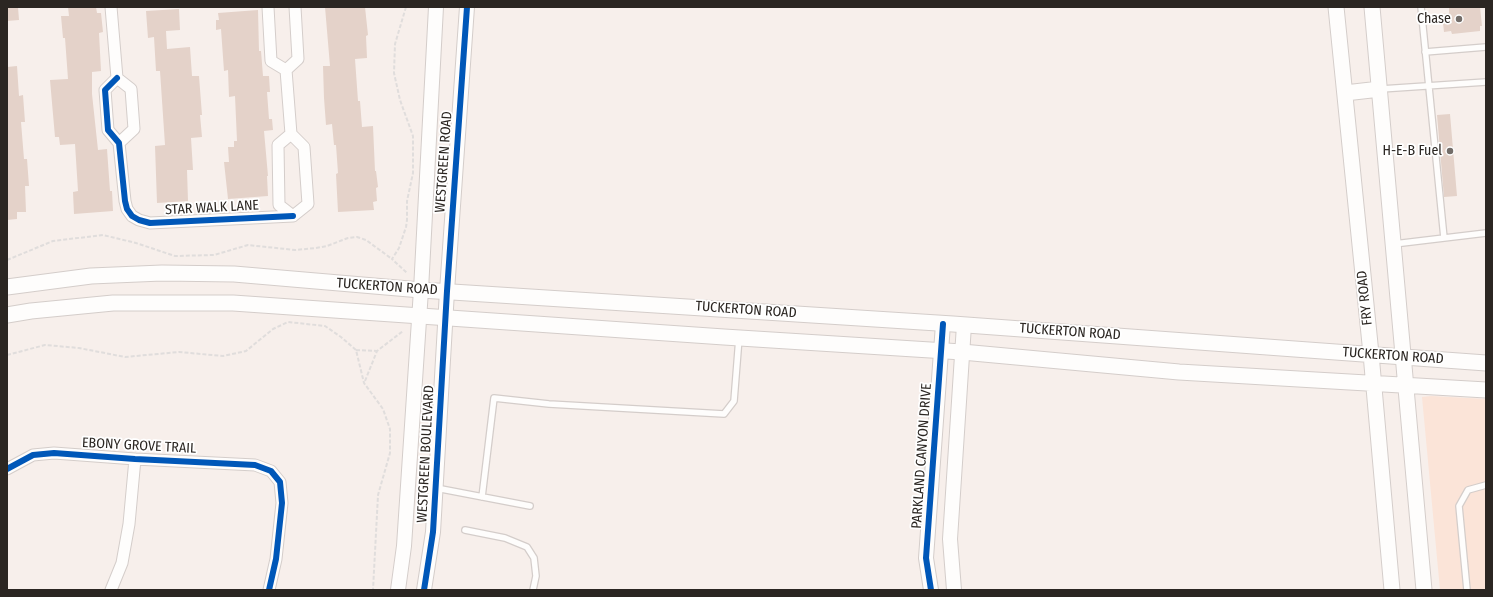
<!DOCTYPE html>
<html>
<head>
<meta charset="utf-8">
<style>
	body { margin:0 }
	#map { position:relative; width:1493px; height:597px; overflow:hidden; background:#f7efeb; font-family:"Fira Sans Condensed",sans-serif }
	canvas { display:block }
	.frame { position:absolute; inset:0; border:8px solid #2b2622; pointer-events:none }
</style>
</head>
<body>
<div id="map">
<canvas width="1493" height="597"></canvas>
<div class="frame"></div>
</div>
<script>
const c = document.querySelector('canvas').getContext('2d');
c.lineJoin = 'round';
function fillPath(path, color) { c.fillStyle = color; c.fill(path, 'evenodd'); }
const poly = rows => new Path2D(rows.map(r => 'M' + r).join(''));
function trace(path, color, width, dash) { c.strokeStyle = color; c.lineWidth = width; c.lineCap = dash ? 'butt' : 'round'; c.setLineDash(dash || []); c.stroke(path); }
function label(font, color, halo, rows, align = 'center') {
  c.font = font + ' "Fira Sans Condensed",sans-serif'; c.lineWidth = 3.5; c.setLineDash([]); c.textBaseline = 'middle'; c.strokeStyle = halo; c.fillStyle = color; for (const [text, x, y, turn = 0] of rows) {
    c.save(); c.translate(x, y); c.rotate((+turn || 0) * Math.PI / 180); c.textAlign = isNaN(turn) ? turn : align; if (halo) c.strokeText(text, 0, 0); c.fillText(text, 0, 0); c.restore();
  }
}
fillPath(poly([
	[1431,396,1486,399,1486,590,1440,590,1422,397]
]), '#fbe4d8');
fillPath(poly([
	[7,7,18,7,19,20,7,21],
	[68,7,96,7,97,13,101,13,103,32,99,33,101,71,92,72,92,94,98,150,107,149,110,191,112,191,113,211,74,214,73,192,78,191,75,144,60,145,59,137,55,137,50,80,68,79,65,38,63,38,61,16,69,16],
	[325,7,365,7,368,35,366,36,367,58,355,59,358,101,360,101,362,127,373,126,375,171,376,171,378,187,376,188,377,201,373,202,374,210,338,212,336,174,338,173,336,145,334,145,332,124,326,125,324,98,323,66,330,66],
	[1449,7,1480,7,1482,26,1480,26,1480,31,1452,34,1451,31,1444,32,1442,14,1449,13],
	[179,9,180,30,166,31,167,49,190,47,192,76,199,76,202,115,200,115,202,137,191,138,193,170,187,170,188,201,157,203,155,146,165,145,160,71,156,71,154,37,148,38,146,11],
	[258,10,259,51,261,51,263,76,269,76,270,92,267,92,269,119,272,119,273,130,264,131,268,176,267,176,268,196,228,199,224,162,229,162,228,147,234,147,234,141,237,141,235,96,229,97,228,70,224,71,221,29,216,30,216,20,219,20,218,13],
	[17,66,19,96,23,95,25,122,21,122,24,159,27,159,29,186,25,186,26,212,17,212,17,219,7,220,7,67],
	[1450,114,1457,196,1444,197,1437,115]
]), '#e4d2c9');
const service = poly([
	[1421,7,1444,238],
	[1425,52,1486,47],
	[1381,89,1486,82],
	[1394,244,1486,233],
	[436,488,530,506],
	[482,497,494,398,549,404,724,414,734,401,739,338],
	[465,530,505,538,527,547,534,558,536,576,533,590],
	[1467,590,1459,506,1468,490,1486,485]
]);
const minor = poly([
	[111,7,117,78,131,89,134,129,119,143],
	[268,7,271,61,286,70],
	[286,70,291,134,304,147,308,204,293,216],
	[286,70,298,59,295,7],
	[117,78,105,90,108,130,119,143,125,201,127,209,132,216,139,220,150,223,293,216],
	[291,134,278,145,279,205,293,216],
	[7,469,33,455,54,453,135,459,255,465,271,471,280,482,282,503,276,559,269,590],
	[111,590,122,563,129,524,135,459]
]);
const tertiary = poly([
	[398,590,404,546,421,290,436,7],
	[424,590,433,532,447,291,467,7],
	[931,590,926,558,943,324],
	[954,590,950,539,964,325]
]);
const secondary = poly([
	[1336,7,1371,354,1392,590],
	[1372,7,1424,590],
	[1345,93,1380,89],
	[7,287,91,276,162,273,234,274,421,290,953,324,1486,363],
	[7,315,31,311,113,303,233,303,724,337,962,352,1179,372,1486,390]
]);
trace(service, '#d4cdca', 8);
trace(minor, '#d4cdca', 13);
trace(tertiary, '#d4cdca', 16);
trace(secondary, '#d4cdca', 17);
trace(poly([
	[406,7,395,44,394,73,400,100,413,136,413,173,407,201,407,220,406,227,399,248,392,259,407,273],
	[7,260,53,241,103,235,136,243,175,256,214,255,248,245,295,250,316,248,327,246,348,238,357,237,366,240,392,259],
	[356,350,377,351],
	[7,355,45,345,79,348,125,357,179,352,223,356,246,351,273,329,288,322,325,326,341,337,356,350,364,383,383,409,390,429,390,453,378,495,373,590],
	[365,381,377,351,403,331]
]), '#e0dddc', 2, [4, 2]);
trace(service, '#fefdfc', 5.5);
trace(minor, '#fefdfc', 11);
trace(tertiary, '#fefdfc', 14);
trace(secondary, '#fefdfc', 15);
trace(poly([
	[117,78,105,90,108,130,119,143,125,201,127,209,132,216,139,220,150,223,293,216],
	[7,469,33,455,54,453,135,459,255,465,271,471,280,482,282,503,276,559,269,590],
	[424,590,433,532,447,291,467,7],
	[931,590,926,558,943,324]
]), '#0057b8', 6);
for (const [x, y, r, color] of [
	[1459,19,4,"#726c68"],
	[1450,151,4,"#726c68"]
]) { const dot = new Path2D(); dot.arc(x, y, r, 0, 2 * Math.PI); c.fillStyle = color; c.fill(dot); trace(dot, '#fff', 1.5); }
label('14px', '#2b2622', '#fff', [
	["Chase",1451,19],
	["H-E-B Fuel",1442,151]
], 'right');
label('14px', '#2b2622', '#fff', [
	["WESTGREEN ROAD",444,162,-86],
	["STAR WALK LANE",212,208,-3],
	["TUCKERTON ROAD",387,287,4],
	["FRY ROAD",1365,298,-96],
	["TUCKERTON ROAD",746,310,4],
	["TUCKERTON ROAD",1070,332,4],
	["TUCKERTON ROAD",1393,356,4],
	["EBONY GROVE TRAIL",139,446,3],
	["WESTGREEN BOULEVARD",426,454,-87],
	["PARKLAND CANYON DRIVE",922,456,-86]
]);
</script>
</body>
</html>
